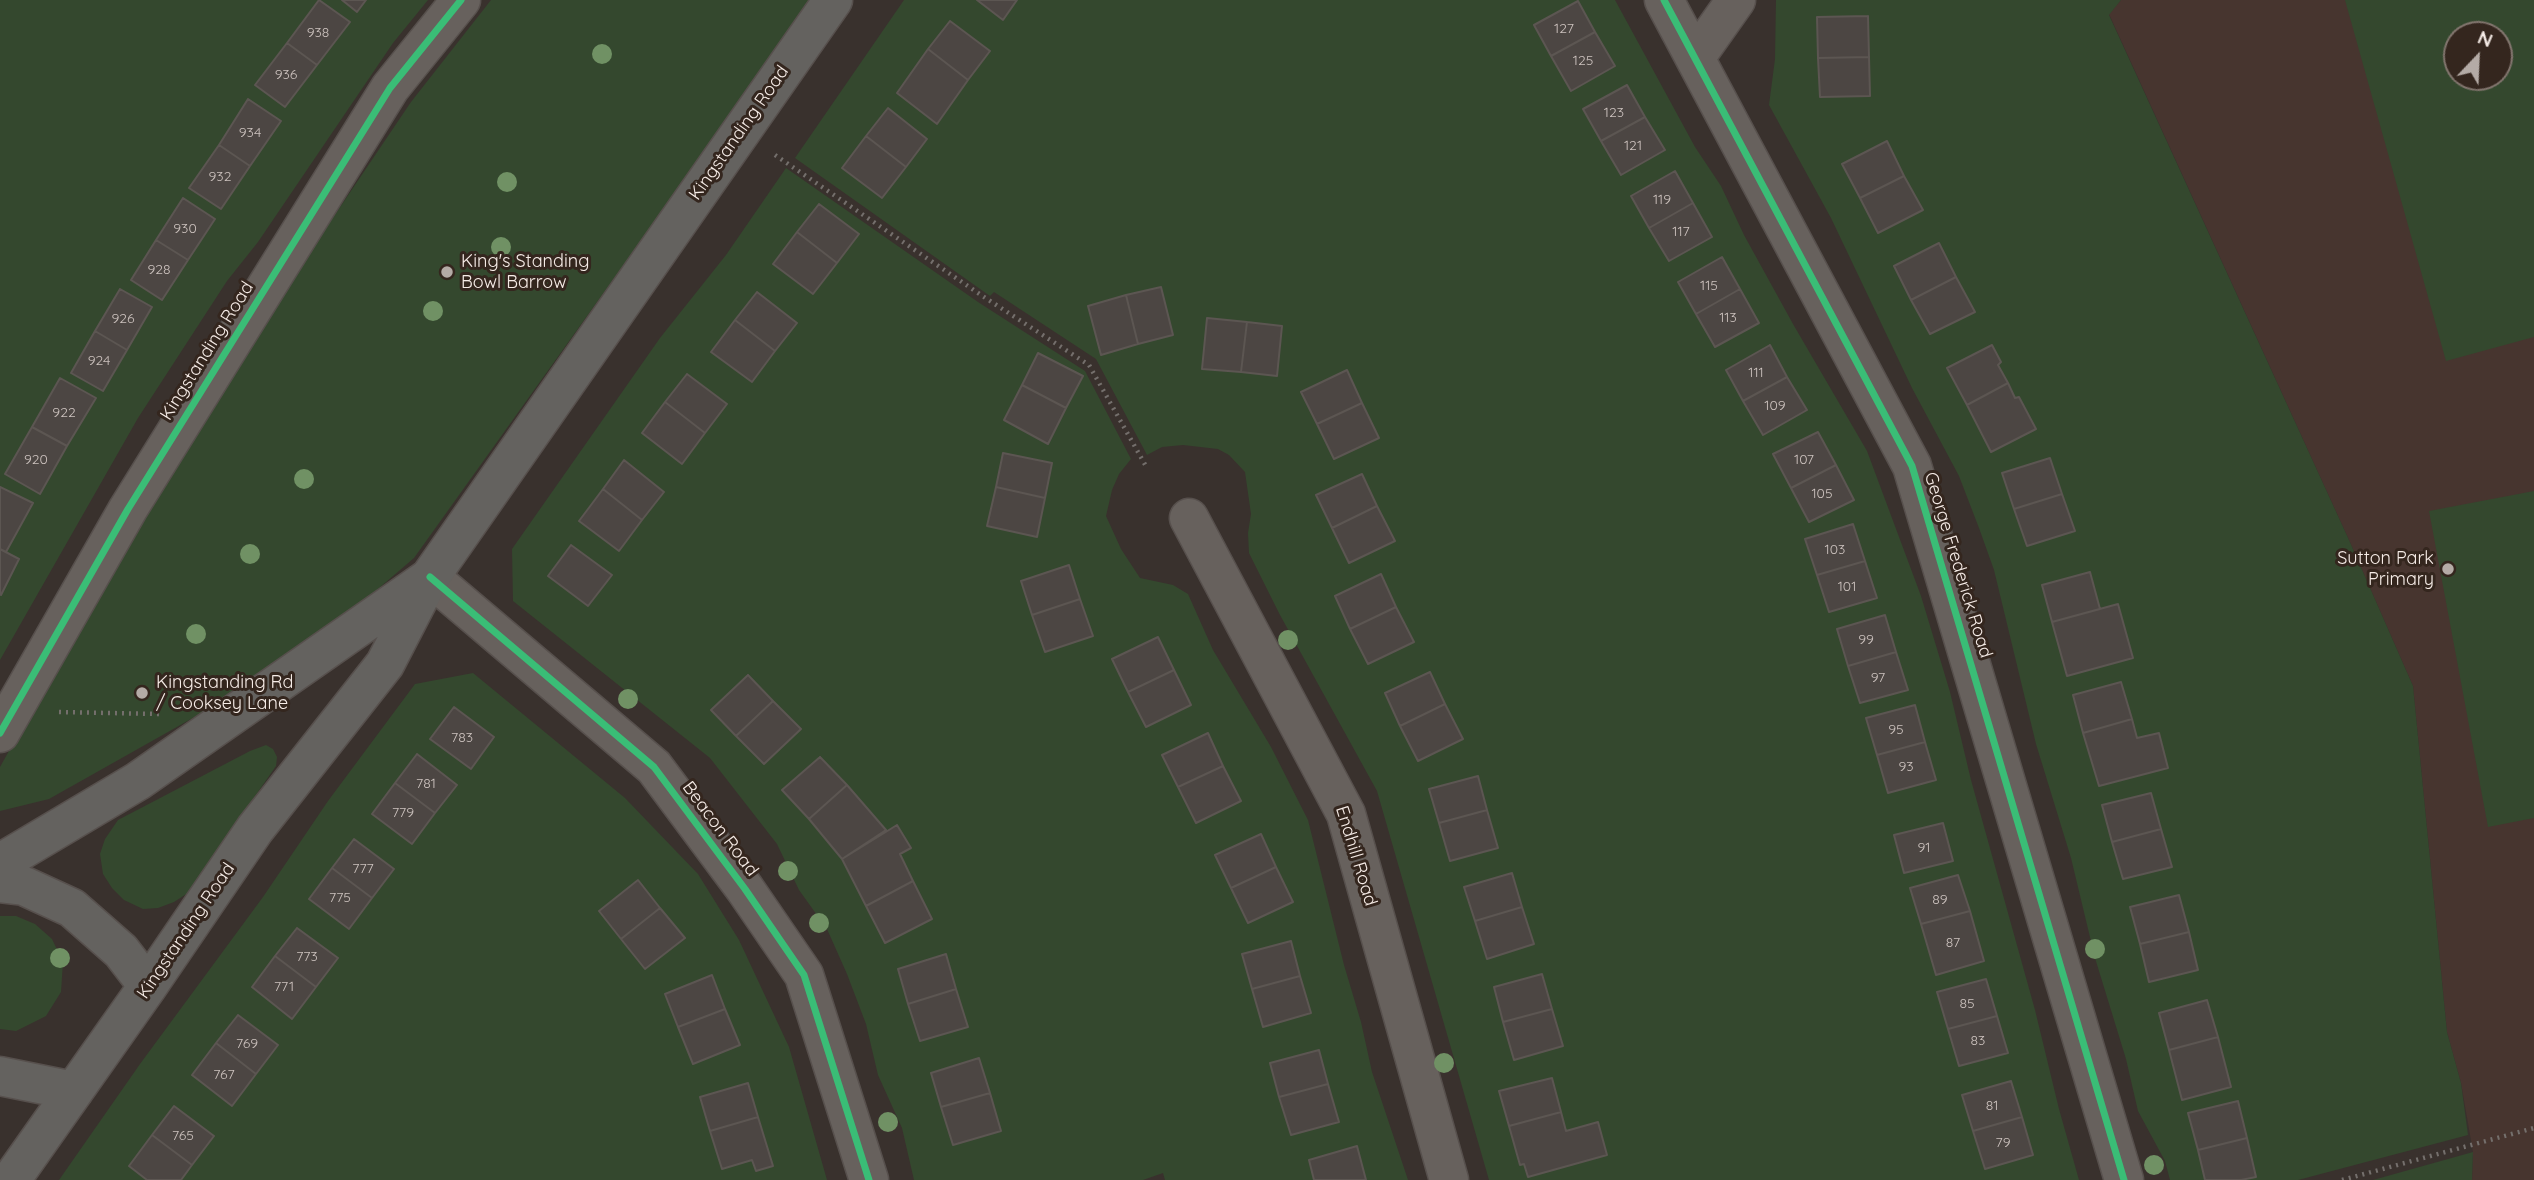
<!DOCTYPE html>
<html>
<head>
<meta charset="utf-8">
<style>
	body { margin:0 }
	#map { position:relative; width:2534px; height:1180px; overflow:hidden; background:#39312d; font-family:Quicksand,sans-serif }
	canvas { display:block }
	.north { position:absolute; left:2443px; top:21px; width:70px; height:70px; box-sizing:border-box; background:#34261e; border:2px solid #82756e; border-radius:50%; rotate:23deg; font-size:19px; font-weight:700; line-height:28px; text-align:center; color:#f6ece7 }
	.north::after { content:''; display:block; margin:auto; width:24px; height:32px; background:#b4aba6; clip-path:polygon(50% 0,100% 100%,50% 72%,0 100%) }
</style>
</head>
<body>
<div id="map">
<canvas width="2534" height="1180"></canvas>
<div class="north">N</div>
</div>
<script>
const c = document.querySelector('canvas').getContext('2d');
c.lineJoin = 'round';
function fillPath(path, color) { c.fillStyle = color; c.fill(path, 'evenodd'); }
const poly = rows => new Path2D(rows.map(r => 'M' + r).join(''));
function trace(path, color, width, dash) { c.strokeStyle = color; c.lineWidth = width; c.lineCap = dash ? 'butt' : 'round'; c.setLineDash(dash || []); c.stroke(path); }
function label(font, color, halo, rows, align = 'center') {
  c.font = font + ' Quicksand,sans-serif'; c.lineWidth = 6; c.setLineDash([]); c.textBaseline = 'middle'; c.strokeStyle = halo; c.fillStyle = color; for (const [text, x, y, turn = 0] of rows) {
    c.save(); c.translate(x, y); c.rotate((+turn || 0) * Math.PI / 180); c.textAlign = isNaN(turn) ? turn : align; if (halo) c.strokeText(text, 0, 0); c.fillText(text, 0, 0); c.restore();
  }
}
fillPath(poly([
	[2121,0,2534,0,2534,1180,2472,1180,2473,1152,2461,1083,2447,1032,2413,686,2349,540,2109,14],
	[2457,35,2499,35,2499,77,2457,77]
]), '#47352f');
fillPath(poly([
	[0,0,428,0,393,43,258,242,227,281,138,418,0,660],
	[491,0,813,0,414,558,294,661,49,799,0,811,0,767,143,511,280,296,411,102],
	[904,0,1615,0,1695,147,1721,186,1744,235,1793,324,1867,451,1921,596,1950,692,1971,780,2035,1010,2059,1109,2079,1180,1489,1180,1377,791,1280,615,1249,553,1248,533,1251,514,1245,472,1229,455,1218,449,1183,445,1162,447,1147,455,1096,359,994,292,990,296,795,158],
	[1776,0,2121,0,2109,15,2349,540,2413,686,2447,1032,2461,1083,2468,1135,2298,1180,2170,1180,2165,1161,2138,1111,2126,1059,2095,958,2071,858,2036,744,1994,570,1979,528,1959,476,1912,388,1831,218,1769,105,1775,59],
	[2345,0,2534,0,2534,337,2446,361],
	[2457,35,2499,35,2499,77,2457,77],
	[786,168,978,302,1085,371,1131,459,1119,474,1112,490,1106,516,1121,549,1140,578,1173,585,1188,594,1213,650,1271,747,1308,820,1344,965,1361,1022,1372,1072,1408,1180,1165,1180,1163,1173,1143,1180,914,1180,902,1128,878,1075,866,1024,847,974,827,929,799,890,777,844,710,758,513,601,512,549,660,338,726,255],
	[2534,491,2534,818,2488,827,2429,511],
	[473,673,625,798,698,874,739,940,789,1047,827,1180,59,1180,140,1064,263,897,328,801,415,684],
	[266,745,273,749,277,757,276,766,188,893,174,902,158,908,143,909,124,900,112,888,103,874,100,854,105,839,118,820,250,751],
	[0,916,16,916,35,924,52,939,63,962,61,992,46,1016,16,1031,0,1029],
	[2473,1152,2472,1180,2373,1180]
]), '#34482e');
const building = poly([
	[319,0,350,22,317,65,287,43,319,0],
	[342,0,366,0,357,12,342,0],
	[977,0,1017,0,1003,20,977,0],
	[1578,1,1595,32,1551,56,1534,25,1578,1],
	[1868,16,1869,57,1818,58,1817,17,1868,16],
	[950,21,990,51,968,80,928,49,950,21],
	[1595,32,1615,66,1571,91,1551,56,1595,32],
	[287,43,317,65,285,107,255,85,287,43],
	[928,49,968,80,937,124,897,93,928,49],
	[1869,57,1870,96,1820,97,1818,58,1869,57],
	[1627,85,1645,117,1601,141,1583,109,1627,85],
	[248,99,281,121,250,166,219,145,248,99],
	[888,108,927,139,906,167,866,136,888,108],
	[1645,117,1665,150,1621,175,1601,141,1645,117],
	[866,136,906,167,882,198,842,168,866,136],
	[1887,141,1904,176,1860,198,1842,164,1887,141],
	[219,145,250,166,221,209,189,188,219,145],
	[1675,171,1693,203,1649,228,1631,196,1675,171],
	[1904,176,1923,210,1878,233,1860,198,1904,176],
	[183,198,215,219,188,260,156,240,183,198],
	[1693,203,1712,237,1669,261,1649,228,1693,203],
	[819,204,859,234,837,263,797,232,819,204],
	[797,232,837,263,813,294,773,264,797,232],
	[156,240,188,260,162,300,131,280,156,240],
	[1939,243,1956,277,1911,300,1894,266,1939,243],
	[1722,257,1740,289,1696,314,1678,282,1722,257],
	[1956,277,1975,312,1930,334,1911,300,1956,277],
	[1161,287,1173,335,1138,344,1126,295,1161,287],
	[120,289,152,307,127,350,95,331,120,289],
	[1740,289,1759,323,1715,347,1696,314,1740,289],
	[757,292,797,323,775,351,735,320,757,292],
	[1126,295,1138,344,1101,355,1088,306,1126,295],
	[1207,318,1247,322,1241,372,1202,369,1207,318],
	[735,320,775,351,752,382,711,352,735,320],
	[1247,322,1282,326,1277,376,1241,372,1247,322],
	[95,331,127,350,103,391,71,373,95,331],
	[1770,345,1787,377,1743,401,1726,370,1770,345],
	[1992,345,2001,362,1998,365,2008,383,1967,405,1947,368,1992,345],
	[1038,353,1083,376,1066,408,1022,385,1038,353],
	[1347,370,1362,403,1317,424,1301,392,1347,370],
	[687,374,727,404,705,433,665,402,687,374],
	[1787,377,1807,410,1763,435,1743,401,1787,377],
	[60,378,96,398,67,446,32,427,60,378],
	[2008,383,2015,398,2019,397,2036,429,1991,452,1967,405,2008,383],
	[1022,385,1066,408,1048,444,1004,420,1022,385],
	[665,402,705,433,682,464,642,433,665,402],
	[1362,403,1379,438,1334,459,1317,424,1362,403],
	[32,427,67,446,40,494,5,474,32,427],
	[1818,432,1836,465,1791,488,1773,454,1818,432],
	[1003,453,1052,463,1045,498,996,487,1003,453],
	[2050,458,2062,494,2014,509,2002,473,2050,458],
	[624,460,664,492,642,520,603,489,624,460],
	[1836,465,1854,500,1809,522,1791,488,1836,465],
	[1362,474,1377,506,1332,528,1316,495,1362,474],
	[0,487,33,503,6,552,0,549,0,487],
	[996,487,1045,498,1037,537,987,526,996,487],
	[603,489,642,520,619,551,579,521,603,489],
	[2062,494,2075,531,2027,546,2014,509,2062,494],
	[1377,506,1395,541,1349,563,1332,528,1377,506],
	[1853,524,1865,561,1817,575,1805,539,1853,524],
	[571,545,612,575,588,606,548,576,571,545],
	[0,549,19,559,1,595,0,594,0,549],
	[1865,561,1877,598,1829,612,1817,575,1865,561],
	[1069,565,1080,599,1032,615,1021,581,1069,565],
	[2090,572,2100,609,2052,622,2042,585,2090,572],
	[1381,574,1396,607,1350,629,1335,596,1381,574],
	[1080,599,1093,636,1045,652,1032,615,1080,599],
	[2118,604,2133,658,2067,676,2052,622,2118,604],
	[1396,607,1414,642,1368,664,1350,629,1396,607],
	[1885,615,1896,652,1848,666,1837,629,1885,615],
	[1158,637,1174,670,1128,692,1112,659,1158,637],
	[1896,652,1908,690,1860,703,1848,666,1896,652],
	[1174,670,1191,705,1146,727,1128,692,1174,670],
	[1430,672,1445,704,1400,726,1385,693,1430,672],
	[748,675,773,701,736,736,711,710,748,675],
	[2121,682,2132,719,2083,733,2073,695,2121,682],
	[773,701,801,729,764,764,736,736,773,701],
	[1445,704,1463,739,1418,761,1400,726,1445,704],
	[1915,705,1925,742,1877,755,1866,718,1915,705],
	[454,707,494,737,471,769,430,739,454,707],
	[2132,719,2137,738,2159,733,2168,768,2099,786,2083,733,2132,719],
	[1208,733,1223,766,1178,787,1162,755,1208,733],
	[1925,742,1936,780,1888,793,1877,755,1925,742],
	[417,754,457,785,435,813,395,783,417,754],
	[820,757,847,785,809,819,782,790,820,757],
	[1223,766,1241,801,1196,823,1178,787,1223,766],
	[1478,776,1487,810,1439,823,1429,789,1478,776],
	[395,783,435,813,412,844,372,814,395,783],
	[847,785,886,830,842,859,809,819,847,785],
	[2151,793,2161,829,2112,842,2102,805,2151,793],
	[1487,810,1498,848,1450,861,1439,823,1487,810],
	[1943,823,1953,861,1904,873,1894,835,1943,823],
	[897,825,911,848,900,854,913,881,866,906,842,859,897,825],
	[2161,829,2172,867,2123,879,2112,842,2161,829],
	[1261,834,1276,867,1231,888,1215,855,1261,834],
	[354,839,394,869,372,898,332,868,354,839],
	[1276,867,1293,902,1248,923,1231,888,1276,867],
	[332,868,372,898,349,929,309,899,332,868],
	[1512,873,1522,907,1475,921,1464,887,1512,873],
	[1958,875,1970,911,1921,924,1910,888,1958,875],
	[638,880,660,908,621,939,599,911,638,880],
	[913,881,932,919,885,943,866,906,913,881],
	[2179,895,2189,932,2140,944,2130,907,2179,895],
	[1522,907,1534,944,1487,959,1475,921,1522,907],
	[660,908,685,938,645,969,621,939,660,908],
	[1970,911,1984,961,1936,975,1921,924,1970,911],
	[297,928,338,958,316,987,275,956,297,928],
	[2189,932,2198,970,2149,982,2140,944,2189,932],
	[1291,941,1300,976,1252,989,1242,954,1291,941],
	[946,954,956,989,908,1004,898,969,946,954],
	[275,956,316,987,292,1019,252,987,275,956],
	[1542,974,1552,1009,1503,1022,1494,987,1542,974],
	[712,975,725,1009,678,1027,665,994,712,975],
	[1300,976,1311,1013,1263,1027,1252,989,1300,976],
	[1986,979,1997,1016,1948,1029,1937,992,1986,979],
	[956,989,968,1027,920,1041,908,1004,956,989],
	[2207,1000,2218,1037,2169,1050,2159,1013,2207,1000],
	[725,1009,740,1045,693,1064,678,1027,725,1009],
	[1552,1009,1563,1046,1514,1060,1503,1022,1552,1009],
	[238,1015,278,1045,256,1074,216,1043,238,1015],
	[1997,1016,2008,1053,1959,1066,1948,1029,1997,1016],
	[2218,1037,2231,1087,2182,1100,2169,1050,2218,1037],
	[216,1043,256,1074,232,1106,192,1075,216,1043],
	[1319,1050,1328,1084,1279,1097,1270,1063,1319,1050],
	[979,1058,990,1093,941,1107,931,1073,979,1058],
	[1552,1078,1561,1112,1509,1126,1499,1091,1552,1078],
	[2011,1081,2022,1117,1973,1131,1962,1095,2011,1081],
	[748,1083,758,1117,710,1131,700,1097,748,1083],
	[1328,1084,1339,1122,1291,1135,1279,1097,1328,1084],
	[990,1093,1001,1131,953,1145,941,1107,990,1093],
	[2238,1101,2247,1138,2198,1150,2188,1113,2238,1101],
	[174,1106,214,1136,192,1165,152,1135,174,1106],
	[1561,1112,1566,1131,1598,1122,1607,1155,1528,1177,1524,1164,1520,1165,1509,1126,1561,1112],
	[758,1117,773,1166,756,1171,752,1160,722,1169,710,1131,758,1117],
	[2022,1117,2033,1155,1985,1169,1973,1131,2022,1117],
	[152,1135,192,1165,181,1180,147,1180,129,1166,152,1135],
	[2247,1138,2256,1177,2241,1180,2205,1180,2198,1150,2247,1138],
	[1357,1146,1366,1180,1314,1180,1309,1160,1357,1146]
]);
fillPath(building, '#4c4643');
trace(building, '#5c5652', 2);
const street = poly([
	[1664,0,1912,466,2124,1180],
	[1695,58,1736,0],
	[1189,518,1346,814,1449,1180],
	[430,577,654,767,745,889,804,975,869,1180],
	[0,733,128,509,390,88,461,0]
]);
const secondary = poly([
	[0,863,138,781,426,580],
	[0,883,24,886,72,908,121,951,148,986],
	[0,1076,74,1091],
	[11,1180,148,986,255,829,385,664,430,577,833,0]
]);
trace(street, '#57504d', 41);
trace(secondary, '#57504d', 41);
trace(poly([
	[775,155,984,297,1089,365,1147,468],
	[59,712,159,714],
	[2342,1180,2534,1128]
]), '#746f6c', 4.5, [2, 5]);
trace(street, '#67615d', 38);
trace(secondary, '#64625f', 38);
trace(poly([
	[1664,0,1912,466,2124,1180],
	[430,577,654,767,745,889,804,975,869,1180],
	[0,733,128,509,390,88,461,0]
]), '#3abd76', 7);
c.fillStyle = '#709164';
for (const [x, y] of [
	[602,54],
	[507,182],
	[501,247],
	[433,311],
	[304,479],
	[250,554],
	[196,634],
	[1288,640],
	[628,699],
	[788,871],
	[819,923],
	[2095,949],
	[60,958],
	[1444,1063],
	[888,1122],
	[2154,1165]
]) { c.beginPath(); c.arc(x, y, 10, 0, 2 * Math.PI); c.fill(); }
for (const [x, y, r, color] of [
	[447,272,7,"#b4aba6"],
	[2448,569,7,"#b4aba6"],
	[142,693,7,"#b4aba6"]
]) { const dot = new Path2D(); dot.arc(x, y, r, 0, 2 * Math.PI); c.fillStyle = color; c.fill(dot); trace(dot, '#34261e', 2.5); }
label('14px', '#ccc2be', null, [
	["127",1564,29],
	["938",318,33],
	["125",1583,61],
	["936",286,75],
	["123",1614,113],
	["934",250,133],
	["121",1633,146],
	["932",220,177],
	["119",1662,200],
	["930",185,229],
	["117",1681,232],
	["928",159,270],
	["115",1709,286],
	["113",1728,318],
	["926",123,319],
	["924",99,361],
	["111",1756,373],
	["109",1775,406],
	["922",64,413],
	["920",36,460],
	["107",1804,460],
	["105",1822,494],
	["103",1835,550],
	["101",1847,587],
	["99",1866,640],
	["97",1878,678],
	["95",1896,730],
	["783",462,738],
	["93",1906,767],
	["781",426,784],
	["779",403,813],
	["91",1924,848],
	["777",363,869],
	["775",340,898],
	["89",1940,900],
	["87",1953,943],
	["773",307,957],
	["771",284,987],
	["85",1967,1004],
	["83",1978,1041],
	["769",247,1044],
	["767",224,1075],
	["81",1992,1106],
	["765",183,1136],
	["79",2003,1143]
]);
label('18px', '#f6ece7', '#34261e', [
	["Kingstanding Road",739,133,-55],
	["Kingstanding Road",207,351,-58],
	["George Frederick Road",1958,565,73],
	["Beacon Road",720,829,53],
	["Endhill Road",1356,856,73],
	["Kingstanding Road",186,931,-56]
]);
label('18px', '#f6ece7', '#34261e', [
	["King's Standing",461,262],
	["Bowl Barrow",461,283],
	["Sutton Park",2434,559,"right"],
	["Primary",2434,580,"right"],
	["Kingstanding Rd",156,683],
	["/ Cooksey Lane",156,704]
], 'left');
</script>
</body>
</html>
